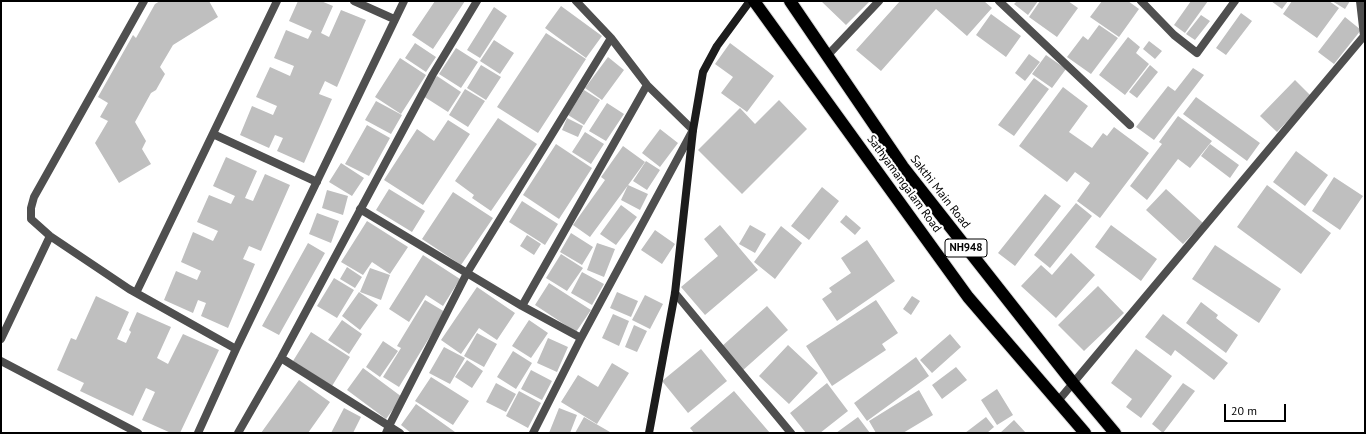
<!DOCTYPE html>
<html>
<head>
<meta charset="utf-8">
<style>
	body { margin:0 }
	#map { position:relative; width:1366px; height:434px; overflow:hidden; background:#fff; font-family:"PT Sans",sans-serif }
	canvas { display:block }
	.frame { position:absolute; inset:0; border:2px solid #000; pointer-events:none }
	.scale { position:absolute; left:1224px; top:404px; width:62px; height:18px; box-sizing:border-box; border:2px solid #000; border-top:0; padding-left:5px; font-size:12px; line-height:14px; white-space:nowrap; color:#000; -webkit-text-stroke:3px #fff; paint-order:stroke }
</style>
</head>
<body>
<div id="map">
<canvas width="1366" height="434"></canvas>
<div class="frame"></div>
<div class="scale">20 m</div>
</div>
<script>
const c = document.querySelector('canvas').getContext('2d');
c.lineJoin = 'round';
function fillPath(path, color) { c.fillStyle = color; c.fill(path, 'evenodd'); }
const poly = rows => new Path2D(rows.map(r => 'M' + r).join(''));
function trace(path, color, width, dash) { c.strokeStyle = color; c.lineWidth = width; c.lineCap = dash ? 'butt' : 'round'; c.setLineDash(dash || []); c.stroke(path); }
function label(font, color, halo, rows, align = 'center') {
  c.font = font + ' "PT Sans",sans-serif'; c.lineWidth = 4; c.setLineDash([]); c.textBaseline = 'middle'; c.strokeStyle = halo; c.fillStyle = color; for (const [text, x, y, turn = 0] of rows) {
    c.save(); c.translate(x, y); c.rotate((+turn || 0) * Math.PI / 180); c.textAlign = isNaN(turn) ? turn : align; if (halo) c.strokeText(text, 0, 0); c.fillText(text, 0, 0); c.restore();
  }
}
fillPath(poly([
	[160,1,209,1,218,17,173,45,160,67,165,74,156,90,151,93,135,122,146,141,142,149,151,164,119,183,95,143,108,121,100,117,108,103,98,97,133,35,136,38,155,4],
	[298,1,321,1,333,6,321,33,329,37,341,10,366,20,337,87,325,81,319,94,332,99,304,163,277,151,283,138,275,135,269,148,240,135,252,106,273,115,277,106,256,97,270,67,290,76,294,66,274,58,286,30,308,39,312,31,289,21],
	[435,1,465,1,433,49,412,35],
	[821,1,870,1,846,25],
	[900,1,984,1,992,8,967,36,936,9,881,71,856,50],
	[1017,1,1038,1,1028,15,1014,4],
	[1040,1,1068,1,1078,8,1057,37,1029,17],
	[1102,1,1128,1,1139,9,1119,37,1090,17],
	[1191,1,1208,1,1185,33,1174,25],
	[1271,1,1288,1,1282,9],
	[1292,1,1329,1,1339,8,1317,38,1283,14],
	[1332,1,1350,1,1345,9],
	[561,6,602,36,586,58,545,28],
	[494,7,507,16,480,58,467,50],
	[1241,13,1252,21,1226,55,1216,48],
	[991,14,1021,36,1006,57,976,35],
	[1201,15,1210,21,1195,40,1186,34],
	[1345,17,1361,30,1334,64,1318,52],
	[1099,25,1118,38,1091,74,1067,57,1083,36,1088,40],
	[546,33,586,59,538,133,497,107],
	[1128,37,1140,47,1136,53,1149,64,1125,95,1099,75],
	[494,40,514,53,500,74,480,61],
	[1149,41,1162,51,1155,59,1143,49],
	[415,43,436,57,426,72,405,58],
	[730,43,774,76,747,112,721,93,733,77,715,64],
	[456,48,478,62,461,88,439,74],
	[1029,54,1040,62,1025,81,1015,73],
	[1046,55,1066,69,1052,88,1032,74],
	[608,57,624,70,602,100,585,88],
	[400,58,426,75,401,114,375,97],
	[481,65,501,77,486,100,467,88],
	[1150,65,1158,72,1137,98,1129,92],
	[1193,68,1204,75,1154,140,1136,127,1168,86,1175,91],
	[437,76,461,92,448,112,423,96],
	[1034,78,1049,89,1014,136,998,125],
	[1295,80,1311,96,1277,132,1260,116],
	[1063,87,1088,106,1069,132,1092,148,1103,133,1107,136,1114,127,1149,153,1100,218,1077,201,1090,183,1075,172,1067,182,1019,146],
	[465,89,485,101,468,127,449,115],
	[584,90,600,100,584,125,568,115],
	[1196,97,1260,143,1247,161,1183,114],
	[779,100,807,129,742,194,698,150,740,108,755,124],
	[376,101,402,115,391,134,365,120],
	[607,103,624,114,606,141,589,131],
	[1178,116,1212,141,1190,168,1178,159,1147,200,1130,186,1162,144,1159,142],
	[498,118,537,144,491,211,472,198,474,195,455,181],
	[567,118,583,126,578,137,562,130],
	[448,120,470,134,423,205,384,180,417,129,434,141],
	[367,125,390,138,369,176,345,164],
	[660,129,678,143,660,167,642,153],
	[585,132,604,144,591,164,572,152],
	[556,144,592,168,559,219,523,195],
	[1210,144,1239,165,1230,178,1201,156],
	[623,146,645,162,590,237,573,225,605,180,601,177],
	[1296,151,1328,175,1305,206,1273,182],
	[226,157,257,171,245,198,253,201,265,174,290,185,261,251,249,246,243,259,255,264,228,328,201,316,206,303,198,300,193,313,164,300,176,271,197,280,201,271,181,262,193,232,213,241,218,231,197,222,209,195,231,204,235,196,213,186],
	[646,161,660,170,647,190,633,181],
	[341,163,364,178,352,196,329,182],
	[1334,177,1363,196,1340,230,1312,211],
	[628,185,648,194,640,210,621,200],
	[1267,185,1331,233,1301,274,1237,227],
	[822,187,839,201,809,240,791,226],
	[389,189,425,211,412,232,376,210],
	[1166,189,1203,223,1183,244,1146,210],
	[327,190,348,196,343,215,322,208],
	[453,192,493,218,461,265,422,239],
	[1045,194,1061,206,1015,266,998,253],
	[522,201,558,224,545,245,509,222],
	[1076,203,1092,216,1050,268,1034,255],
	[621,205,637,217,616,245,600,234],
	[317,213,339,221,331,243,309,234],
	[846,215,861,228,855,235,840,222],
	[367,221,408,247,390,274,372,262,363,275,341,262],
	[720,225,758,270,705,315,681,287,718,256,704,239],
	[750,225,766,234,755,253,739,244],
	[1111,225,1157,259,1141,281,1095,247],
	[781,226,802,243,775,279,754,262],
	[655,230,675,244,662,264,641,250],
	[571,233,593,247,582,265,560,252],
	[527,235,541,244,534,255,520,246],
	[867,240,895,281,837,321,822,299,832,292,829,288,851,273,841,258],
	[308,243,325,253,279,335,262,326],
	[597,243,615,249,604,277,587,270],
	[1215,245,1281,289,1259,323,1192,279],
	[1071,253,1095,275,1056,318,1021,286,1041,265,1052,275],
	[561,254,583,268,567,291,546,278],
	[423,255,460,279,443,306,426,295,409,322,389,309],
	[347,267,362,277,355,288,340,279],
	[370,268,390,275,381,300,360,292],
	[582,272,604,284,592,305,571,293],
	[334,278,354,290,337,318,317,306],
	[549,283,591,310,576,332,535,305],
	[1098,286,1124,313,1084,351,1058,325],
	[477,287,515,313,497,340,479,328,461,354,441,340],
	[359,292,378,305,360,330,342,316],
	[617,292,638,301,631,317,610,308],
	[645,295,663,304,650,329,632,320],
	[96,296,129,312,117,339,126,343,131,332,129,330,137,312,171,327,157,358,168,364,183,334,219,350,180,433,171,433,142,420,155,392,146,388,133,416,80,391,84,383,57,370,71,338,76,340],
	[912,296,920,301,911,315,903,309],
	[425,300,445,312,399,387,383,377,401,348,397,346],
	[876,300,898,333,882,344,886,350,832,386,806,346],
	[1201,302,1218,315,1216,318,1238,335,1226,353,1186,323],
	[767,306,788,330,742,371,721,347],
	[613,314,629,321,619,346,602,338],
	[1163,314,1228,363,1214,380,1175,350,1171,356,1145,337],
	[342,320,362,334,349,354,328,340],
	[529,320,548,333,531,358,512,346],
	[634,325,647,331,637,352,625,347],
	[311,332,350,357,332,386,293,361],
	[477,333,497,344,484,367,464,356],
	[950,334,961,347,932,373,920,360],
	[548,338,568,347,557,372,537,363],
	[383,341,398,351,380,377,366,367],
	[788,345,818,373,789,404,759,376],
	[444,347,465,358,450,384,429,373],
	[701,349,727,381,688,413,662,381],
	[1136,349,1172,376,1141,418,1126,407,1132,399,1111,383],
	[513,351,532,363,516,389,497,377],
	[916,357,929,376,867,421,854,403],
	[467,360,483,371,472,388,455,377],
	[612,363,629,373,597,424,561,402,578,375,598,387],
	[956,367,967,380,942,399,932,385],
	[363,368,402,397,386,419,347,390],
	[531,370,552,381,542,400,521,389],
	[431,377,469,401,453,425,415,401],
	[299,380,330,402,308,433,261,433],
	[496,383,516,394,506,412,486,402],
	[827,383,848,411,820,433,806,433,790,413],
	[1183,383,1195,391,1163,433,1152,424],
	[997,389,1013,415,997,425,981,400],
	[919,390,933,415,903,433,876,433,869,421],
	[519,391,541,403,528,428,506,416],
	[734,391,770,433,694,433,690,428],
	[416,404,455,432,455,433,411,433,401,425],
	[344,408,361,417,353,433,331,433],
	[559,408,577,415,570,433,549,433],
	[584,417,610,432,609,433,575,433],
	[858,417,870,433,836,433],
	[986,417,994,427,987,433,965,433],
	[1014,420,1026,433,1000,433]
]), '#bfbfbf');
const highway = poly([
	[754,1,968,297,1085,433],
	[790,1,903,167,1073,383,1115,433]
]);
trace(highway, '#dbdbdb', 14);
trace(poly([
	[144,1,34,197,31,208,31,219,50,236,129,289,236,349,404,1],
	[354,1,394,19],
	[213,134,317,182],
	[136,293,277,1],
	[1,339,50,236],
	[1,361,138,433],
	[198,433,236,349]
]), '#4f4f4f', 8);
trace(poly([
	[576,1,611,38,647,85,693,130,581,338],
	[999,1,1130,125],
	[1141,1,1174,35,1197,53,1235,1],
	[827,56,879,1],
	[360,209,522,306,581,338,533,433],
	[675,293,791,433],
	[522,306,647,85],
	[281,358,389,426,467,273,611,38],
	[1058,401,1364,36,1360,1],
	[238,433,281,358,433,74,477,1],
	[386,433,389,426,400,433]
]), '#4f4f4f', 8);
trace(poly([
	[649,433,675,293,693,130,703,72,717,46,750,1]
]), '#1c1c1c', 8);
trace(highway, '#000', 12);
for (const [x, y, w] of [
	[966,248,42]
]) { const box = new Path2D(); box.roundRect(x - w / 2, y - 9, w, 18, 3); c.fillStyle = '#fff'; c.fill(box); trace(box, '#000', 1); }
label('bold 11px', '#000', null, [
	["NH948",966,248]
]);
label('12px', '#000', '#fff', [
	["Sathyamangalam Road",904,184,54],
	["Sakthi Main Road",940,192,52]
]);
</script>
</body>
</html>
